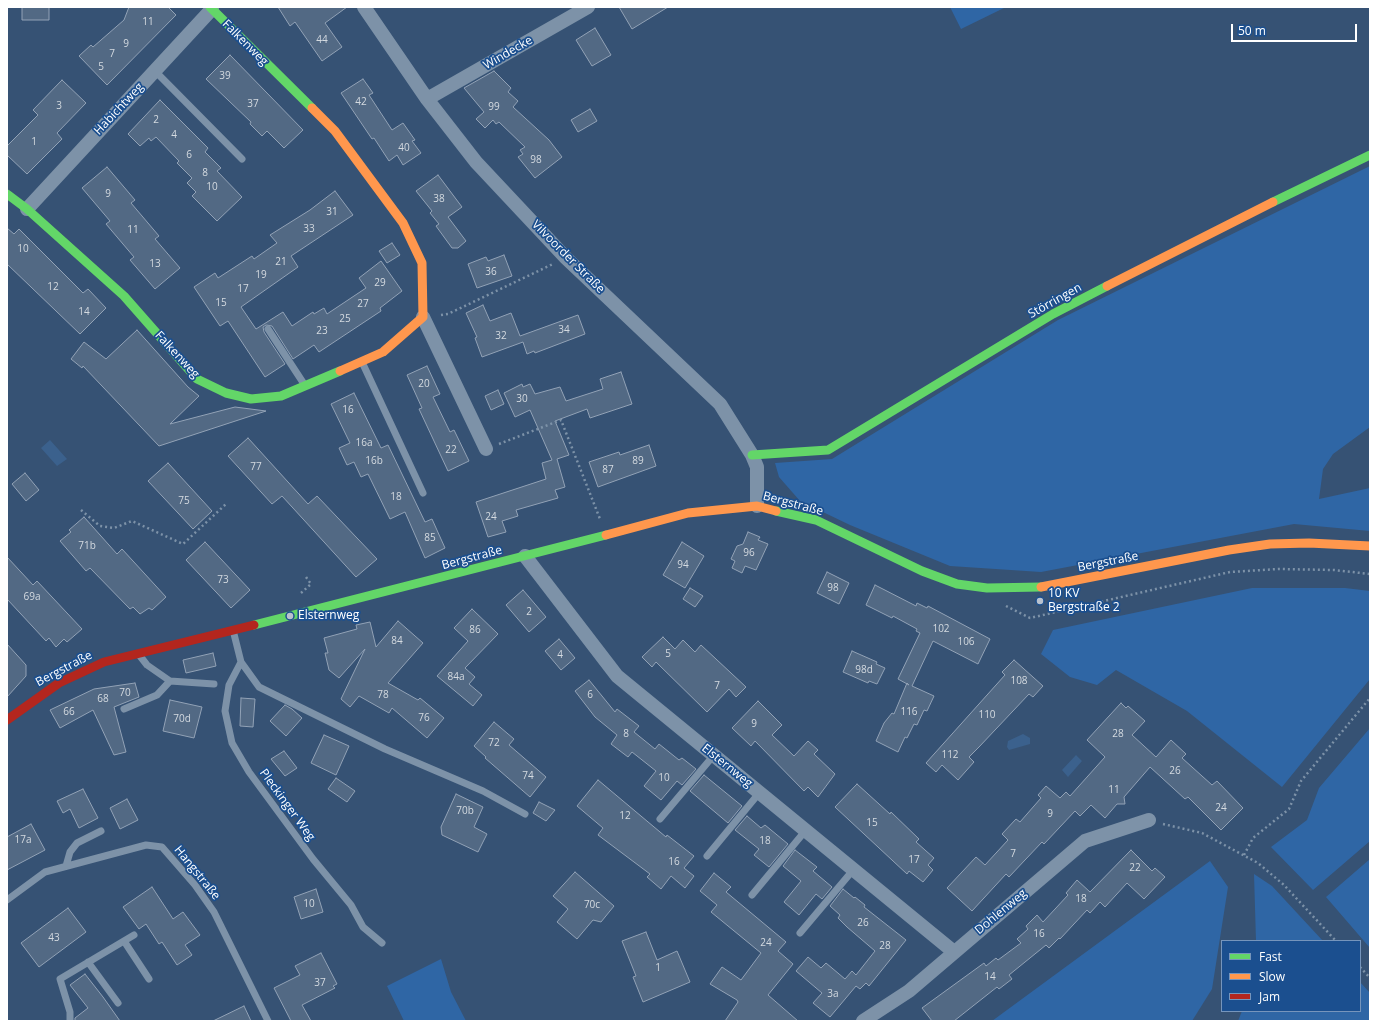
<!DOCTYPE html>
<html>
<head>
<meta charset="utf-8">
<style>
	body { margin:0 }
	#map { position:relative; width:1377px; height:1028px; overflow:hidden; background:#365274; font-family:"Open Sans",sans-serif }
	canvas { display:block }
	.frame { position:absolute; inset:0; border:8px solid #fff; pointer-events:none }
	.legend { position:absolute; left:1221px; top:940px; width:140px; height:72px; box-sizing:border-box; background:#1b4f8f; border:1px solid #7695bc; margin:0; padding:5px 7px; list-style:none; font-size:12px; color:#fff }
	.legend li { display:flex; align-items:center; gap:8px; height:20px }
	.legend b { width:20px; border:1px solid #7695bc }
	.scale { position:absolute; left:1231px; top:24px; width:126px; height:18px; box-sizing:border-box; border:2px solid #fff; border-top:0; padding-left:5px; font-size:12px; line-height:14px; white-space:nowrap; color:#fff; -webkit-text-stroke:3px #1b4f8f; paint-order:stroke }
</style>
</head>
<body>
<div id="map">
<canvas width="1377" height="1028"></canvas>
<div class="frame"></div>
<ul class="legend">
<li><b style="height:5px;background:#63d668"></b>Fast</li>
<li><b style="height:5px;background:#ff974d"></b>Slow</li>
<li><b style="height:5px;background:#b3261e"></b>Jam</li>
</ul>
<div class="scale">50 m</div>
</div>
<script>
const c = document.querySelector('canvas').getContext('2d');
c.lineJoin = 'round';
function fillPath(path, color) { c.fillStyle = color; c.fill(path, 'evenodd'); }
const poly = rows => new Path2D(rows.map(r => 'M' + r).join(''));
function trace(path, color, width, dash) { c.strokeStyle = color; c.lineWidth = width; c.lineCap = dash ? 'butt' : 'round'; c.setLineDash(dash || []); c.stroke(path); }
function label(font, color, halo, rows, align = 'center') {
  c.font = font + ' "Open Sans",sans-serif'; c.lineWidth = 3.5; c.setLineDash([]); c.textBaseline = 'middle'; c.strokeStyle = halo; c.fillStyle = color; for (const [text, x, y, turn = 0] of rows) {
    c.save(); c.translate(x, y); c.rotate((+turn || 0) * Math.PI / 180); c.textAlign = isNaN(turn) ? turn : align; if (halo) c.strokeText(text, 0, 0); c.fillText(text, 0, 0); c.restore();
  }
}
fillPath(poly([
	[950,7,1006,7,961,29],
	[1370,166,1370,427,1333,454,1323,469,1319,499,1370,488,1370,531,1294,524,1041,572,950,566,850,525,800,501,779,477,775,463,832,459,1058,320],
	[1252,588,1345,588,1370,591,1370,679,1282,787,1187,711,1116,670,1097,685,1070,677,1041,654,1053,630],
	[1370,728,1370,841,1313,890,1271,847,1307,820,1319,788],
	[1370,859,1370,948,1326,897],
	[1210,861,1228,887,1212,989,1192,1021,992,1021],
	[1254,874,1272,886,1323,941,1256,941],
	[441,959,451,992,466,1021,404,1021,387,986],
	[1360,982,1370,993,1370,1021,1238,1021,1242,1011,1360,1011]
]), '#2f66a5');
fillPath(poly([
	[50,440,67,459,57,466,41,448],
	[1023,734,1030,738,1030,744,1009,750,1007,747,1008,741],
	[1076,755,1082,761,1068,777,1062,770]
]), '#3b618d');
const building = poly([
	[22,7,49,7,49,20,22,20,22,7],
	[129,7,168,7,176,15,107,85,79,56,91,45,93,47,124,20,129,7],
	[278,7,347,7,325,23,342,47,322,61,295,22,290,26,278,7],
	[619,7,668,7,632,29,619,7],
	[595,28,611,55,592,66,576,40,595,28],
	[230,55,303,130,284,148,267,131,262,136,250,124,251,122,206,79,230,55],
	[494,71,511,88,508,92,518,101,513,107,549,140,562,157,535,178,518,157,523,154,520,150,525,147,499,122,496,124,493,120,485,128,476,119,484,112,464,88,494,71],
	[363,79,373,93,369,95,392,130,403,123,415,140,412,141,421,153,403,165,397,155,389,161,374,138,372,139,341,93,363,79],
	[62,80,86,103,57,133,62,139,27,174,7,155,7,146,38,115,33,110,62,80],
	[160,100,208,148,205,152,221,168,217,171,242,197,217,221,192,196,196,192,187,183,192,178,177,163,179,161,156,137,151,141,149,138,140,146,128,134,160,100],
	[590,109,597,121,578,132,571,120,590,109],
	[107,167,135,200,131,203,159,236,155,239,180,268,155,289,130,260,134,257,106,224,110,221,82,188,107,167],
	[438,175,462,207,448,217,466,241,458,248,452,248,436,226,439,224,430,213,432,211,416,191,438,175],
	[335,191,353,215,291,256,298,267,241,307,256,329,283,312,292,326,313,312,314,314,324,308,327,314,366,288,359,278,381,261,402,291,380,308,381,311,319,352,314,345,293,359,272,326,266,325,263,327,264,332,285,364,265,377,228,321,220,326,194,287,215,273,218,278,252,256,254,259,277,243,270,235,310,210,335,191],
	[7,228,14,234,19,229,83,293,88,289,106,308,80,334,7,264,7,228],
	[392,243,400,255,387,263,379,251,392,243],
	[504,255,512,276,477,288,468,264,486,257,488,261,504,255],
	[483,305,490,321,511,313,520,336,578,315,585,334,535,353,534,351,527,354,523,342,482,357,475,338,477,337,466,313,483,305],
	[137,330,188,387,199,396,170,424,235,407,266,411,159,446,83,366,82,368,71,359,84,342,106,359,137,330],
	[427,366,440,394,433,397,450,432,454,430,469,461,448,471,419,409,422,408,407,375,427,366],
	[621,372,632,404,590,418,587,409,555,421,569,455,557,459,565,487,555,490,558,498,516,510,518,516,502,521,506,532,488,537,476,502,546,479,542,463,552,460,530,410,515,417,504,393,522,384,523,387,530,384,535,394,560,387,566,401,603,389,600,379,621,372],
	[498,390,504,404,491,410,485,396,498,390],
	[354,393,381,448,388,445,425,522,432,519,445,548,425,558,405,512,390,519,368,474,361,477,354,462,347,465,339,448,350,443,331,404,354,393],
	[248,438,308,504,317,496,377,559,356,577,282,496,272,504,228,456,248,438],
	[649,445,656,466,598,487,589,462,619,452,620,455,649,445],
	[168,463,212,511,193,529,148,481,168,463],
	[25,473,39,490,26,501,12,484,25,473],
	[84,517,117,554,122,549,166,597,152,610,149,608,140,614,133,607,130,609,90,568,86,571,60,541,71,532,69,530,84,517],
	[748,532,760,537,758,540,768,544,756,570,745,566,742,573,732,568,735,561,731,559,737,546,743,544,748,532],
	[205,542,250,590,231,608,186,560,205,542],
	[682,542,704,556,685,588,663,575,682,542],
	[7,557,33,585,37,581,82,629,67,642,64,639,56,647,49,638,46,641,7,599,7,557],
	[827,572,849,583,839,604,817,593,827,572],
	[875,585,916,606,917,603,927,608,928,606,990,639,978,664,933,641,912,686,934,696,927,711,924,710,917,725,914,724,907,738,905,737,898,752,876,741,884,723,892,713,894,714,907,683,909,685,898,679,920,633,916,631,917,629,893,616,892,618,866,605,875,585],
	[690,588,703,596,695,607,683,599,690,588],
	[523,590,546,617,529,632,506,605,523,590],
	[472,609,498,634,465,668,475,677,469,684,482,695,473,706,437,676,468,641,454,628,472,609],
	[398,621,423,643,388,683,418,700,420,698,444,718,427,738,392,708,389,713,359,696,350,707,341,699,365,649,339,678,329,670,325,653,328,653,324,638,357,629,356,625,370,622,376,647,398,621],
	[663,637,675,649,683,640,695,652,701,645,746,687,736,697,729,689,707,712,656,662,652,667,642,657,663,637],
	[559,639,575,658,561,670,545,651,559,639],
	[7,644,26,665,26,676,7,697,7,644],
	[852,651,877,662,876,664,885,668,877,684,869,681,868,683,843,672,852,651],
	[213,653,216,666,186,673,183,660,213,653],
	[1014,660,1043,686,1033,697,1029,694,979,747,969,757,974,762,958,780,942,765,936,772,926,763,1005,675,1002,672,1014,660],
	[589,680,615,712,617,709,639,726,634,732,655,749,659,744,679,760,682,758,696,769,682,785,677,781,661,800,644,786,656,771,632,752,628,757,611,744,617,735,595,717,575,691,589,680],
	[135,683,139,697,114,707,126,752,114,755,93,710,60,728,50,710,94,689,135,683],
	[241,698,255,699,253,727,240,726,241,698],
	[170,700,202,707,194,738,163,731,170,700],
	[758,701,782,725,772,735,794,756,808,741,818,750,814,754,835,774,818,797,808,787,804,791,755,741,751,746,732,728,758,701],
	[1121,703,1126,708,1128,706,1145,721,1132,735,1156,757,1171,740,1186,754,1182,758,1212,785,1217,781,1243,808,1221,830,1188,797,1185,799,1150,767,1124,797,1125,804,1117,804,1105,818,1091,805,1080,816,1075,811,1044,844,1042,842,1009,877,1006,874,972,911,947,888,976,857,985,865,1008,840,1002,834,1016,819,1020,822,1041,798,1038,795,1046,786,1060,798,1066,792,1070,796,1105,757,1087,740,1121,703],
	[285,705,292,709,302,718,286,736,270,721,285,705],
	[494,722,514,739,509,745,546,777,530,797,485,758,486,757,474,746,494,722],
	[324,735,349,746,336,775,311,763,324,735],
	[284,751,297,768,285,776,271,759,284,751],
	[704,775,742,806,728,823,690,791,704,775],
	[336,778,355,791,347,802,328,789,336,778],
	[598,780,666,837,667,835,694,856,684,868,694,876,685,888,671,876,661,889,647,877,650,874,598,835,603,828,577,806,598,780],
	[857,784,890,814,891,812,919,839,916,842,934,858,928,865,933,870,923,882,909,871,907,874,835,807,857,784],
	[83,789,98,818,79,828,70,809,63,813,57,801,83,789],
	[456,794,483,807,474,827,487,834,478,852,442,835,441,827,456,794],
	[127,799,138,820,120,829,110,808,127,799],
	[539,802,555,810,546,821,533,813,539,802],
	[747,816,761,828,765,825,788,844,769,867,754,855,759,849,735,830,747,816],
	[31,824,45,850,7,870,7,837,31,824],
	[795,850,817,867,813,871,832,887,822,899,816,894,799,915,784,902,801,881,783,866,795,850],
	[1131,850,1152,871,1155,868,1165,877,1144,899,1127,883,1105,907,1100,902,1090,913,1087,910,1060,939,1059,938,1049,948,1046,945,1009,975,1012,979,999,989,997,987,954,1021,932,1021,922,1008,984,963,986,966,996,958,998,960,1021,943,1017,939,1028,929,1026,926,1037,915,1043,922,1068,895,1066,893,1077,880,1090,892,1131,850],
	[575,872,614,906,601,922,593,920,577,939,557,922,568,909,553,896,575,872],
	[714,873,731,887,726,892,786,942,778,951,793,964,768,995,798,1021,725,1021,738,1002,737,1000,710,984,722,967,741,980,761,953,711,912,717,905,700,891,714,873],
	[152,887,173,919,183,912,200,935,185,945,192,955,177,965,162,942,159,944,146,924,139,929,123,907,152,887],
	[316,889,323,912,301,919,294,897,316,889],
	[843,889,854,898,855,897,865,905,864,907,906,940,869,986,866,983,860,989,856,986,830,1017,813,1003,822,993,796,971,808,957,821,968,826,963,845,979,852,971,856,975,875,951,847,927,838,918,840,915,830,906,843,889],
	[68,908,86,932,39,967,21,943,68,908],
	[646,932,657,960,677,951,690,982,643,1002,633,977,636,976,622,941,646,932],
	[321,953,337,984,333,986,335,988,302,1005,311,1021,291,1021,274,988,300,975,295,966,321,953],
	[85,974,103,997,120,1021,75,1021,75,1018,88,1008,70,985,85,974],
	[244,1006,251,1021,213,1021,244,1006]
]);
fillPath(building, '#526984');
trace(building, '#92a2b6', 1);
trace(poly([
	[441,315,448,314,553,264],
	[499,444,561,420,600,519],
	[81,510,100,526,114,528,132,521,183,544,226,504],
	[301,593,311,584,306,577],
	[1006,606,1030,618,1230,572,1278,569,1334,570,1370,574],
	[1163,824,1202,833,1258,863,1284,885,1336,941],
	[1244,855,1253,838,1289,809,1301,781,1370,698],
	[1360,967,1370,978]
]), '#7d92a8', 2.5, [2, 3]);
trace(poly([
	[155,71,242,159],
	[268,329,304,384],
	[362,362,423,493],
	[233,630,241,662,259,687,385,749,483,791,525,814],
	[140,656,147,665,170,681,214,684],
	[241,662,229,685,225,711,232,743,249,772,313,859,351,905,363,927,382,943],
	[124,709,157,695,170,681],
	[660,819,714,755],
	[707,856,760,792],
	[66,866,70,852,77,843,101,831],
	[752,895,806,830],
	[7,900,45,872,146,845,162,847,195,885,214,912,268,1021],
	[800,933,854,869],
	[124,941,149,979],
	[88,962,118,1003],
	[70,1021,70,1012,60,979,134,935]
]), '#7d92a8', 7);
trace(poly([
	[364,7,427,99,476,162,566,258,720,404,752,455,757,467,757,506],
	[427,99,588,7],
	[27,209,212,9],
	[423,317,486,449],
	[525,556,617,676,954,952],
	[863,1021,909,991,1085,841,1149,820]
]), '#7d92a8', 14);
trace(poly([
	[210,7,312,108],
	[7,194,27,209,124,296,197,379,226,393,251,399,281,396,340,371],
	[1273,202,1370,155],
	[752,455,828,450,1053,314,1107,286],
	[776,511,816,520,922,571,957,584,987,588,1041,587],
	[254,625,606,535]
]), '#63d668', 9);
trace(poly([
	[312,108,335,131,403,223,422,263,423,317,383,352,340,371],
	[1107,286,1273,202],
	[606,535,688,513,757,506,776,511],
	[1041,587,1229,550,1270,544,1309,543,1370,546]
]), '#ff974d', 9);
trace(poly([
	[7,720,59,683,104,662,254,625]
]), '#b3261e', 9);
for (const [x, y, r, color] of [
	[1040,601,4,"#b9c2ce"],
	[290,616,4,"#b9c2ce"]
]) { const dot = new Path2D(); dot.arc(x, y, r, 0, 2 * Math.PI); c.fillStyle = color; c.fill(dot); trace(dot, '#1b4f8f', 1.5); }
label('10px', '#d4dae0', null, [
	["11",148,22],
	["44",322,40],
	["9",126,44],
	["7",112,54],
	["5",101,67],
	["39",225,76],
	["42",361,102],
	["37",253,104],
	["3",59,106],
	["99",494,107],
	["2",156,120],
	["4",174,135],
	["1",34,142],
	["40",404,148],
	["6",189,155],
	["98",536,160],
	["8",205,173],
	["10",212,187],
	["9",108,194],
	["38",439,199],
	["31",332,212],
	["33",309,229],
	["11",133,230],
	["10",23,249],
	["21",281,262],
	["13",155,264],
	["36",491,272],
	["19",261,275],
	["29",380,283],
	["12",53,287],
	["17",243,289],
	["15",221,303],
	["27",363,304],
	["14",84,312],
	["25",345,319],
	["34",564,330],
	["23",322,331],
	["32",501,336],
	["20",424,384],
	["30",522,399],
	["16",348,410],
	["16a",364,443],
	["22",451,450],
	["16b",374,461],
	["89",638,461],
	["77",256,467],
	["87",608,470],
	["18",396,497],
	["75",184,501],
	["24",491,517],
	["85",430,538],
	["71b",87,546],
	["96",749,553],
	["94",683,565],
	["73",223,580],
	["98",833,588],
	["69a",32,597],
	["2",529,612],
	["102",941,629],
	["86",475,630],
	["84",397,641],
	["106",966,642],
	["5",668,654],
	["4",560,655],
	["98d",864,670],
	["84a",456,677],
	["108",1019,681],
	["7",717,686],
	["70",125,693],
	["78",383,695],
	["6",590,695],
	["68",103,699],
	["66",69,712],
	["116",909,712],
	["110",987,715],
	["76",424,718],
	["70d",182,719],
	["9",754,724],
	["8",626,734],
	["28",1118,734],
	["72",494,743],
	["112",950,755],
	["26",1175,771],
	["74",528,776],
	["10",664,778],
	["11",1114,790],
	["24",1221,808],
	["70b",465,811],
	["9",1050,814],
	["12",625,816],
	["15",872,823],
	["17a",23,840],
	["18",765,841],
	["7",1013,854],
	["17",914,860],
	["16",674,862],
	["22",1135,868],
	["18",1081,899],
	["10",309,904],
	["70c",592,905],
	["26",863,923],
	["16",1039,934],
	["43",54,938],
	["24",766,943],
	["28",885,946],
	["1",658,968],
	["14",990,977],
	["37",320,983],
	["3a",833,994]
]);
label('12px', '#fff', '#1b4f8f', [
	["Falkenweg",245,43,45],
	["Windecke",508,53,-30],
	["Habichtweg",119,109,-47],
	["Vilvoorder Straße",568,257,45],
	["Störringen",1055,301,-29],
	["Falkenweg",177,355,47],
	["Bergstraße",793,504,15],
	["Bergstraße",472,558,-15],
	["Bergstraße",1108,562,-11],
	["Bergstraße",64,669,-28],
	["Elsternweg",727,766,39],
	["Pleckinger Weg",287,805,54],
	["Hangstraße",197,873,51],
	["Dohlenweg",1001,912,-40]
]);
label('12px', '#fff', '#1b4f8f', [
	["10 KV",1048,594],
	["Bergstraße 2",1048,608],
	["Elsternweg",298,616]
], 'left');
</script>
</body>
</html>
